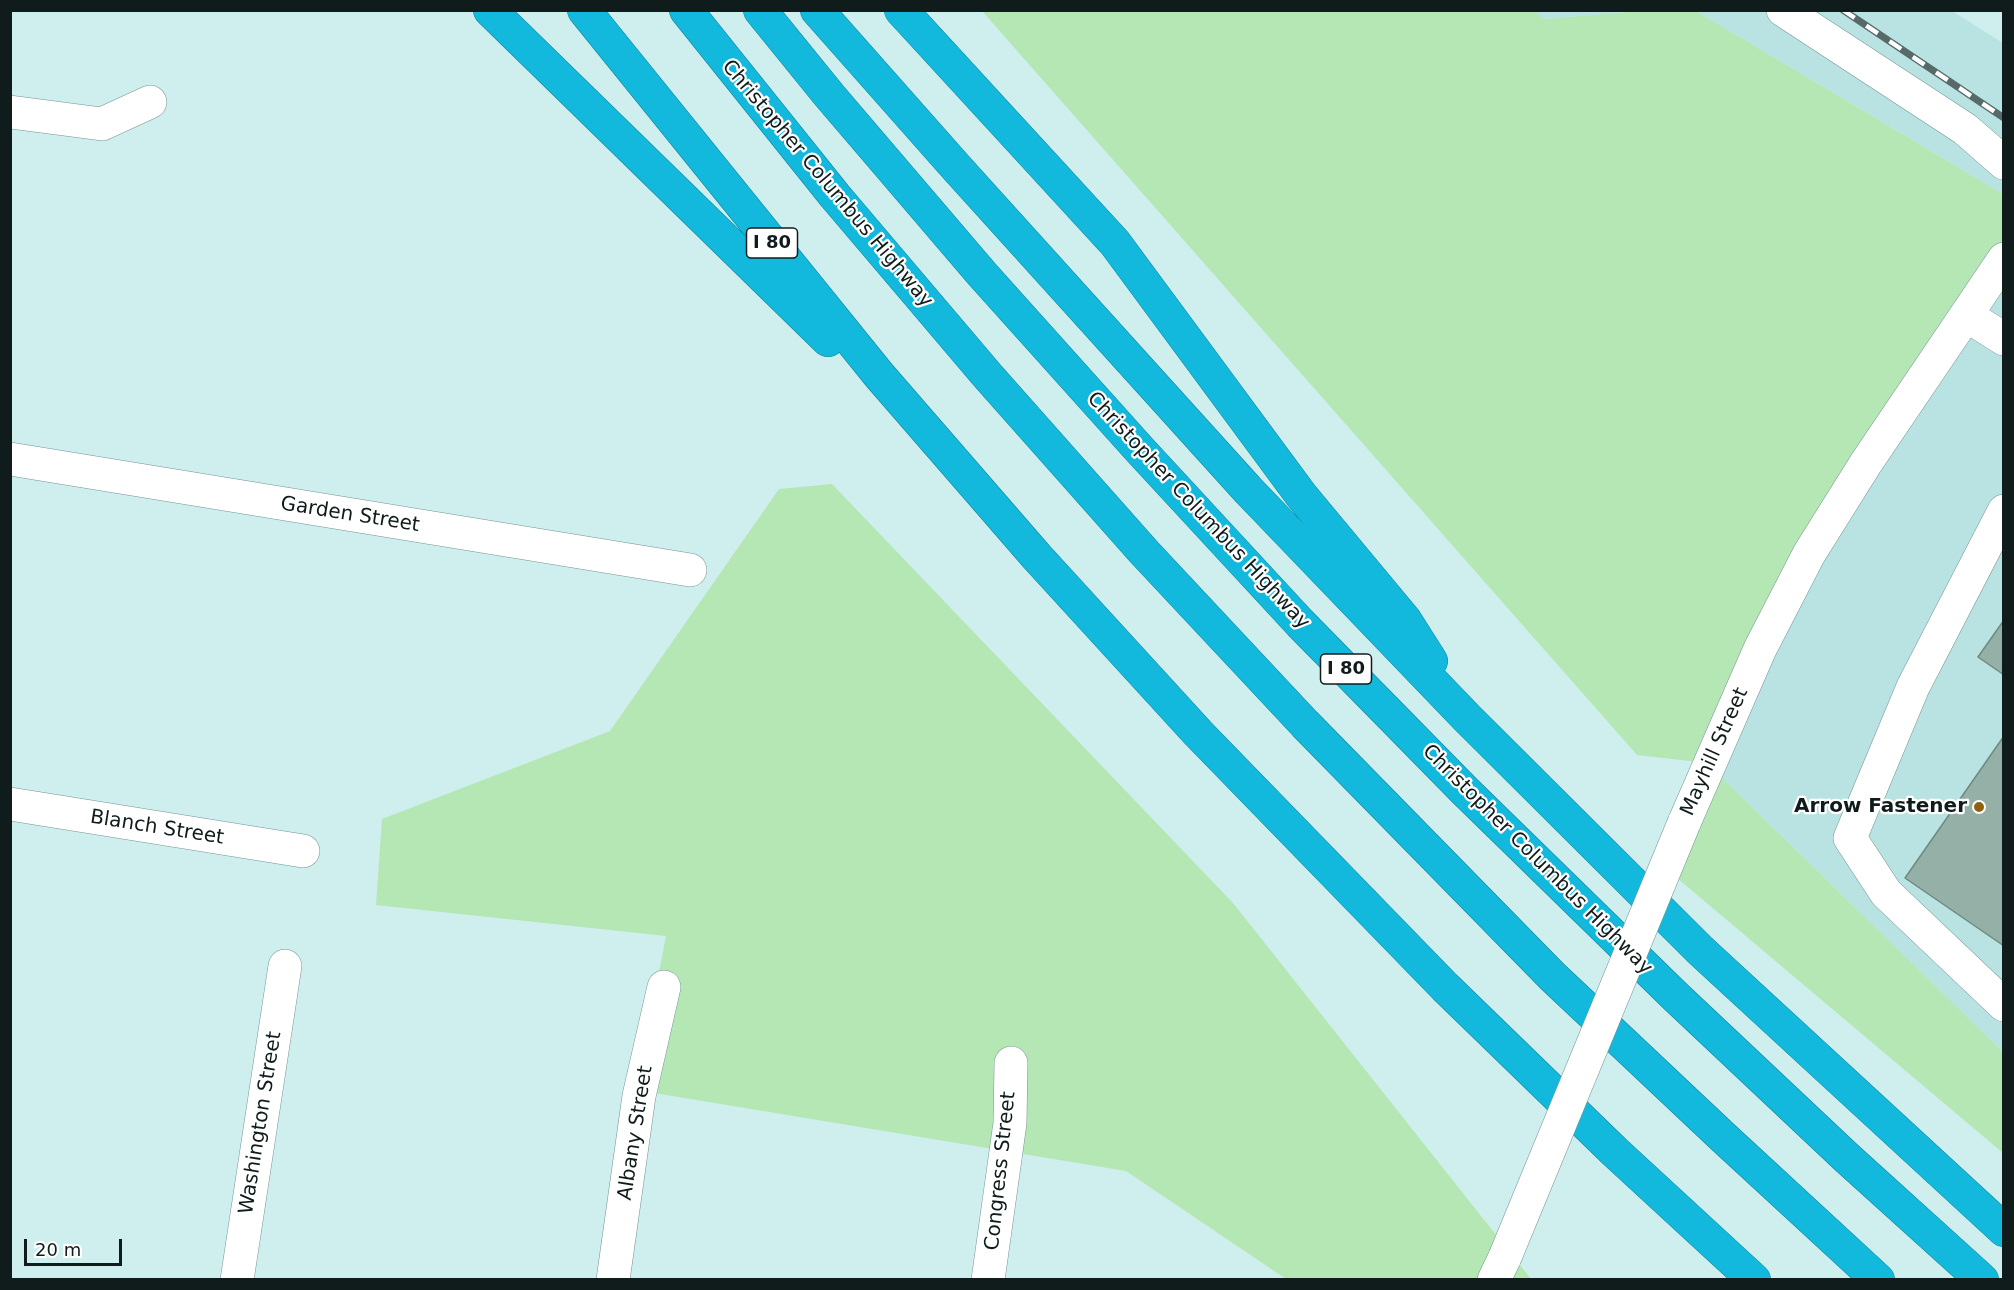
<!DOCTYPE html>
<html>
<head>
<meta charset="utf-8">
<style>
	body { margin:0 }
	#map { position:relative; width:2014px; height:1290px; overflow:hidden; background:#ceefee; font-family:"DejaVu Sans",sans-serif }
	canvas { display:block }
	.frame { position:absolute; inset:0; border:12px solid #101c1b; pointer-events:none }
	.scale { position:absolute; left:24px; top:1239px; width:98px; height:27px; box-sizing:border-box; border:3px solid #101c1b; border-top:0; padding-left:8px; font-size:18px; line-height:21px; white-space:nowrap; color:#101c1b; -webkit-text-stroke:4px #fff; paint-order:stroke }
</style>
</head>
<body>
<div id="map">
<canvas width="2014" height="1290"></canvas>
<div class="frame"></div>
<div class="scale">20 m</div>
</div>
<script>
const c = document.querySelector('canvas').getContext('2d');
c.lineJoin = 'round';
function fillPath(path, color) { c.fillStyle = color; c.fill(path, 'evenodd'); }
const poly = rows => new Path2D(rows.map(r => 'M' + r).join(''));
function trace(path, color, width, dash) { c.strokeStyle = color; c.lineWidth = width; c.lineCap = dash ? 'butt' : 'round'; c.setLineDash(dash || []); c.stroke(path); }
function label(font, color, halo, rows, align = 'center') {
  c.font = font + ' "DejaVu Sans",sans-serif'; c.lineWidth = 4.5; c.setLineDash([]); c.textBaseline = 'middle'; c.strokeStyle = halo; c.fillStyle = color; for (const [text, x, y, turn = 0] of rows) {
    c.save(); c.translate(x, y); c.rotate((+turn || 0) * Math.PI / 180); c.textAlign = isNaN(turn) ? turn : align; if (halo) c.strokeText(text, 0, 0); c.fillText(text, 0, 0); c.restore();
  }
}
fillPath(poly([
	[1535,11,1640,11,1543,19],
	[1696,11,1952,11,2003,43,2003,194],
	[2003,249,2003,1052,1707,763]
]), '#b9e3e2');
fillPath(poly([
	[1535,10,1543,19,1640,11,1696,11,2003,194,2003,249,1707,763,2003,1052,2003,1153,1664,867,1707,763,1637,755,982,11],
	[832,484,1233,903,1531,1279,1286,1279,1126,1171,636,1090,666,936,376,905,382,819,610,731,779,489]
]), '#b4e7b4');
const building = poly([
	[2004,620,2004,675,1978,657,2004,620],
	[2004,736,2004,946,1905,878,2004,736]
]);
fillPath(building, '#95b0a6');
trace(building, '#6f8a7f', 1.5);
const minor = poly([
	[1783,10,1965,129,2004,163],
	[10,112,102,124,150,102],
	[1966,315,2004,339],
	[10,459,690,570],
	[2004,511,1913,687,1850,838,1886,893,2004,1005],
	[10,804,303,851],
	[1684,823,1760,649,1809,554,1866,463,2004,259],
	[237,1280,285,966],
	[613,1280,639,1096,664,987],
	[988,1280,1010,1123,1011,1063],
	[1494,1280,1505,1257]
]);
const highway = poly([
	[490,10,828,340],
	[584,10,879,375,1037,557,1198,733,1445,987,1615,1152,1754,1280],
	[686,10,835,196,987,375,1144,552,1305,724,1552,976,1724,1138,1878,1280],
	[760,10,829,95,982,274,1140,450,1300,623,1464,790,1676,997,1847,1158,1982,1280],
	[817,10,955,166,1248,490,1467,718,1701,951,2004,1230],
	[901,10,1115,243,1301,495,1405,620,1431,661]
]);
trace(minor, '#759493', 34);
trace(highway, '#128298', 34);
trace(minor, '#fff', 33);
trace(highway, '#13b9dc', 33);
const rail = poly([
	[1843,10,2004,118]
]);
trace(rail, '#566a69', 7);
trace(rail, '#fff', 4.5, [14]);
const minorBridge = poly([
	[1505,1257,1684,823]
]);
trace(minorBridge, '#759493', 34, []);
trace(minorBridge, '#fff', 33);
for (const [x, y, r, color] of [
	[1979,807,6,"#925f10"]
]) { const dot = new Path2D(); dot.arc(x, y, r, 0, 2 * Math.PI); c.fillStyle = color; c.fill(dot); trace(dot, '#fff', 2); }
for (const [x, y, w] of [
	[772,243,51],
	[1346,669,51]
]) { const box = new Path2D(); box.roundRect(x - w / 2, y - 15, w, 30, 4.5); c.fillStyle = '#fff'; c.fill(box); trace(box, '#101c1b', 1.5); }
label('bold 18px', '#101c1b', null, [
	["I 80",772,243],
	["I 80",1346,669]
]);
label('20px', '#101c1b', '#fff', [
	["Christopher Columbus Highway",827,184,50],
	["Christopher Columbus Highway",1198,511,47],
	["Garden Street",350,515,9],
	["Mayhill Street",1715,752,-66],
	["Blanch Street",157,828,9],
	["Christopher Columbus Highway",1537,860,45],
	["Washington Street",261,1123,-81],
	["Albany Street",636,1133,-81],
	["Congress Street",1001,1171,-84]
]);
label('bold 20px', '#101c1b', '#fff', [
	["Arrow Fastener",1967,807]
], 'right');
</script>
</body>
</html>
